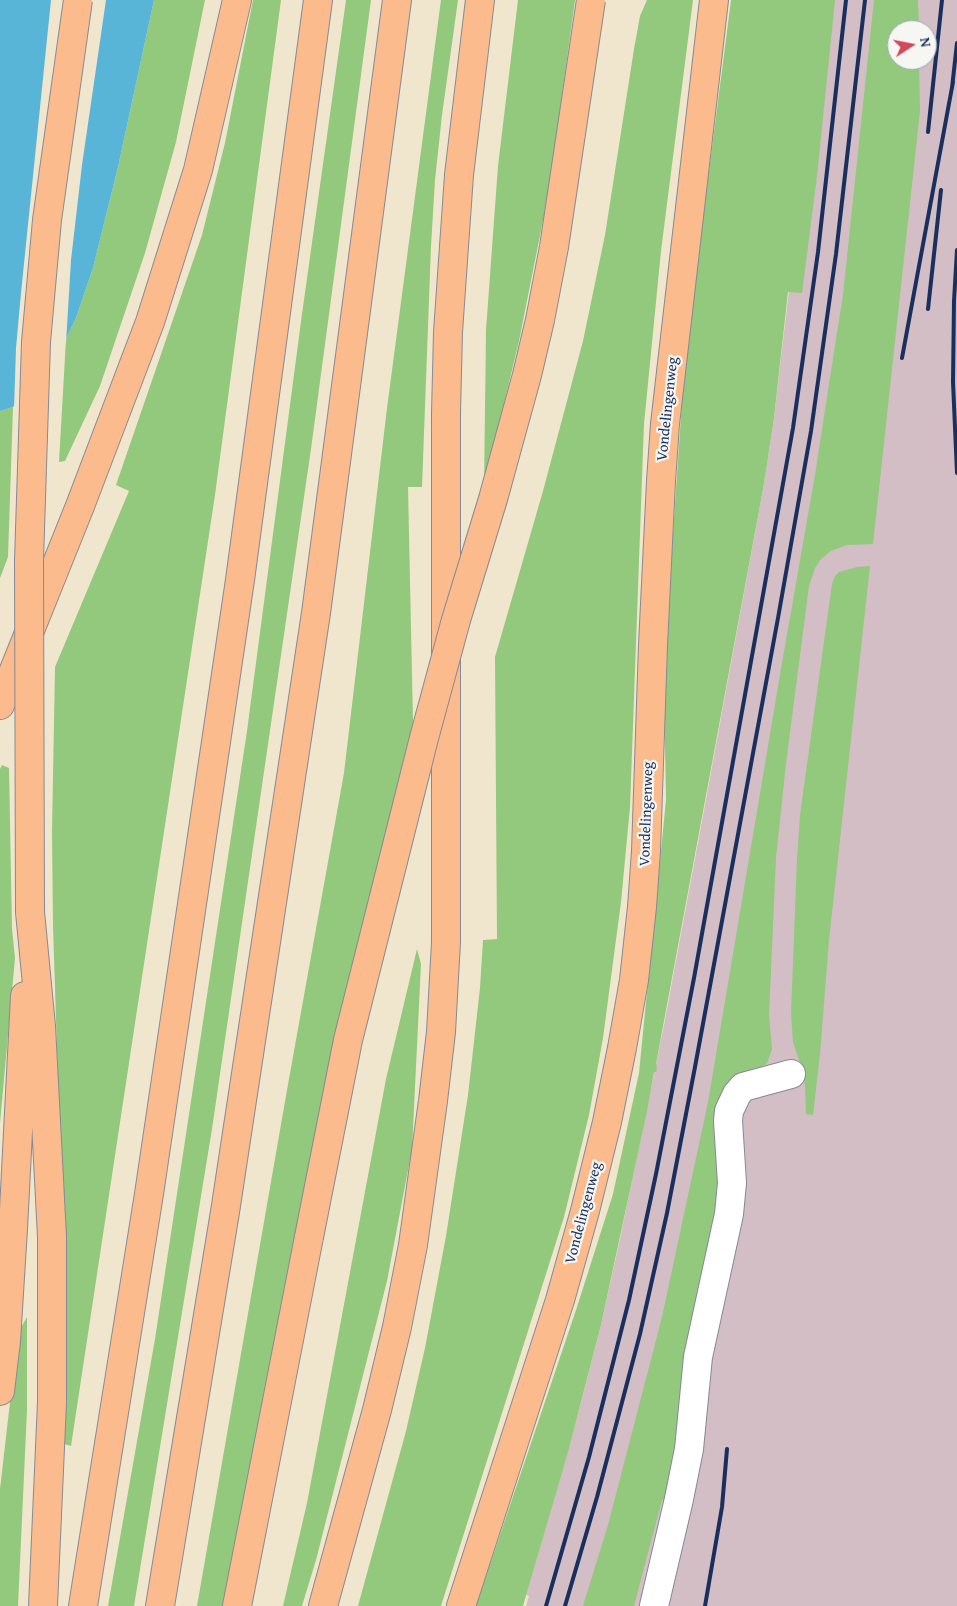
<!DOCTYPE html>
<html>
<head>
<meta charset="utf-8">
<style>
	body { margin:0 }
	#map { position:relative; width:957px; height:1606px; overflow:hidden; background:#f0e6ce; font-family:"Gentium Book Plus",serif }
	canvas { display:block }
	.north { position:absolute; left:887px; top:20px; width:50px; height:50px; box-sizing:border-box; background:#f6f6f2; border:1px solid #9ea6b7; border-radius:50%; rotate:79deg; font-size:14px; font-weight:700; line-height:20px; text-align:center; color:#1b2f5e }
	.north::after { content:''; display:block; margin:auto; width:18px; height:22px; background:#d1495b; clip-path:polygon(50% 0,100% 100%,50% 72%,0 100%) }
</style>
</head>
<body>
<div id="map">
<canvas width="957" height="1606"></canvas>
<div class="north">N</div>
</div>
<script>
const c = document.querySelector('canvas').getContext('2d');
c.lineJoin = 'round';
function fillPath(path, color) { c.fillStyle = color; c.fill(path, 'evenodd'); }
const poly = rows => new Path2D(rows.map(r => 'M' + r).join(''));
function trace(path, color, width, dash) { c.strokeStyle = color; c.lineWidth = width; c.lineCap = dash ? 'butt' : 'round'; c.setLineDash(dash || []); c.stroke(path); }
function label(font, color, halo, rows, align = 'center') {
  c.font = font + ' "Gentium Book Plus",serif'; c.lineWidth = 4.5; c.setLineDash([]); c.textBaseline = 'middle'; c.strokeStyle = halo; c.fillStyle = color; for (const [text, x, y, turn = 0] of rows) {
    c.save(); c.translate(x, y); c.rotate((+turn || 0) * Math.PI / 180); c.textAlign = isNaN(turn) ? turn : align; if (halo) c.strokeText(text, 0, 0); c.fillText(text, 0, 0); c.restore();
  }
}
fillPath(poly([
	[823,0,957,0,957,1606,526,1606,529,1596,526,1595,579,1410,601,1325,620,1239,664,1025,704,810,764,484,774,418],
	[897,30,927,30,927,60,897,60]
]), '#d2bec4');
fillPath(poly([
	[154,0,205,0,176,142,145,253,100,386,65,461,59,462,66,339,76,318,93,268,118,167],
	[253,0,281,0,215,495,71,1446,64,1444,66,1391,65,1302,53,926,52,831,55,667,129,491,116,485,202,235,225,143],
	[346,0,371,0,311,449,212,1129,134,1606,108,1606,155,1339,247,731,302,314],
	[441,0,458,0,442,115,435,180,431,246,422,487,408,487,413,722,366,914,233,1606,197,1606,287,1090,344,773,387,408],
	[518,0,575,0,549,190,519,341,484,487,486,330,498,166],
	[647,0,693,0,661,251,644,424,630,807,621,902,603,1038,589,1115,564,1217,441,1606,358,1606,406,1431,425,1348,446,1236,468,1095,480,988,483,940,497,939,495,657,543,491,583,341,605,235,634,49,640,16],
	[731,0,835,0,817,176,802,293,788,292,774,418,764,484,656,1064,657,1068,656,1072,654,1072,647,1111,601,1325,568,1452,523,1606,476,1606,577,1307,613,1194,639,1073,666,800,664,690,674,518,685,359],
	[874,0,918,0,919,30,897,30,897,60,919,60,920,111,873,544,847,545,831,551,821,559,815,568,809,586,786,763,776,858,769,1015,772,1049,768,1061,765,1065,744,1074,723,1183,668,1501,662,1500,634,1606,583,1606,608,1525,662,1317,708,1102,781,669,815,475,831,371,843,295],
	[13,407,8,557,0,578,0,411],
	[870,566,829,940,820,1054,813,1115,806,1114,805,1086,802,1069,793,1042,791,1013,797,860,800,815,832,584,835,576,839,572,857,567],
	[2,765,9,768,12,929,15,958,0,1123,0,769],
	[417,949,421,964,412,1149,387,1281,316,1560,302,1606,283,1606,307,1503,386,1079],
	[27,1317,27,1410,18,1606,0,1606,0,1489,18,1333]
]), '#92c97c');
fillPath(poly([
	[0,0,154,0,118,167,93,268,76,318,66,339,13,407,0,411]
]), '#58b5d7');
fillPath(poly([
	[51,0,106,0,82,165,71,260,66,343,14,409,16,348,21,293]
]), '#f0e6ce');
const minor = poly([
	[654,1606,679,1499,689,1449,698,1357,729,1214,732,1183,728,1121,729,1111,737,1094,743,1087,791,1074]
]);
const major = poly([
	[461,1606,560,1300,585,1211,607,1122,622,1048,634,980,642,907,646,851,653,645,661,481,665,424,714,0]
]);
const highway = poly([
	[0,705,80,506,150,322,198,170,237,0],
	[30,912,41,1026,52,1237,52,1402,43,1606],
	[0,1391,6,1341,13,1229,25,996],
	[83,1606,149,1194,240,580,318,0],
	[160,1606,225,1212,316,613,397,0],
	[237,1606,309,1237],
	[323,1606,377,1410,397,1327,413,1245,433,1101,441,1032,446,942,446,413,448,332,459,175,480,0]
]);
trace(minor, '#868a96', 30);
trace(major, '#868a96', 30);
trace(highway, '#868a96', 30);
trace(minor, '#fff', 28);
trace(major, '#fbbb8c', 28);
trace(highway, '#fbbb8c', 28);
trace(poly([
	[952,88,957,43],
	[928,132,942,0],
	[957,250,954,301,953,382,957,473],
	[928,309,941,190],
	[902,358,953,82],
	[546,1606,589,1457,629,1300,656,1174,694,978,793,428,818,252,846,0],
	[565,1606,597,1497,640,1334,667,1213,695,1067,778,618,811,431,836,254,865,0],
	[705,1606,722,1507,727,1449]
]), '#1b2f5e', 4);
const highwayBridge = poly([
	[30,912,29,561,36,342,47,220,78,0],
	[309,1237,348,1040,424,738,456,620,493,499,527,375,540,320,554,247,591,0]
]);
trace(highwayBridge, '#868a96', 30, []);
trace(highwayBridge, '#fbbb8c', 28);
label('15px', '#1b2f5e', '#f6f6f2', [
	["Vondelingenweg",668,409,-84],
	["Vondelingenweg",647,814,-88],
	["Vondelingenweg",584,1213,-75]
]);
</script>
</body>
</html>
